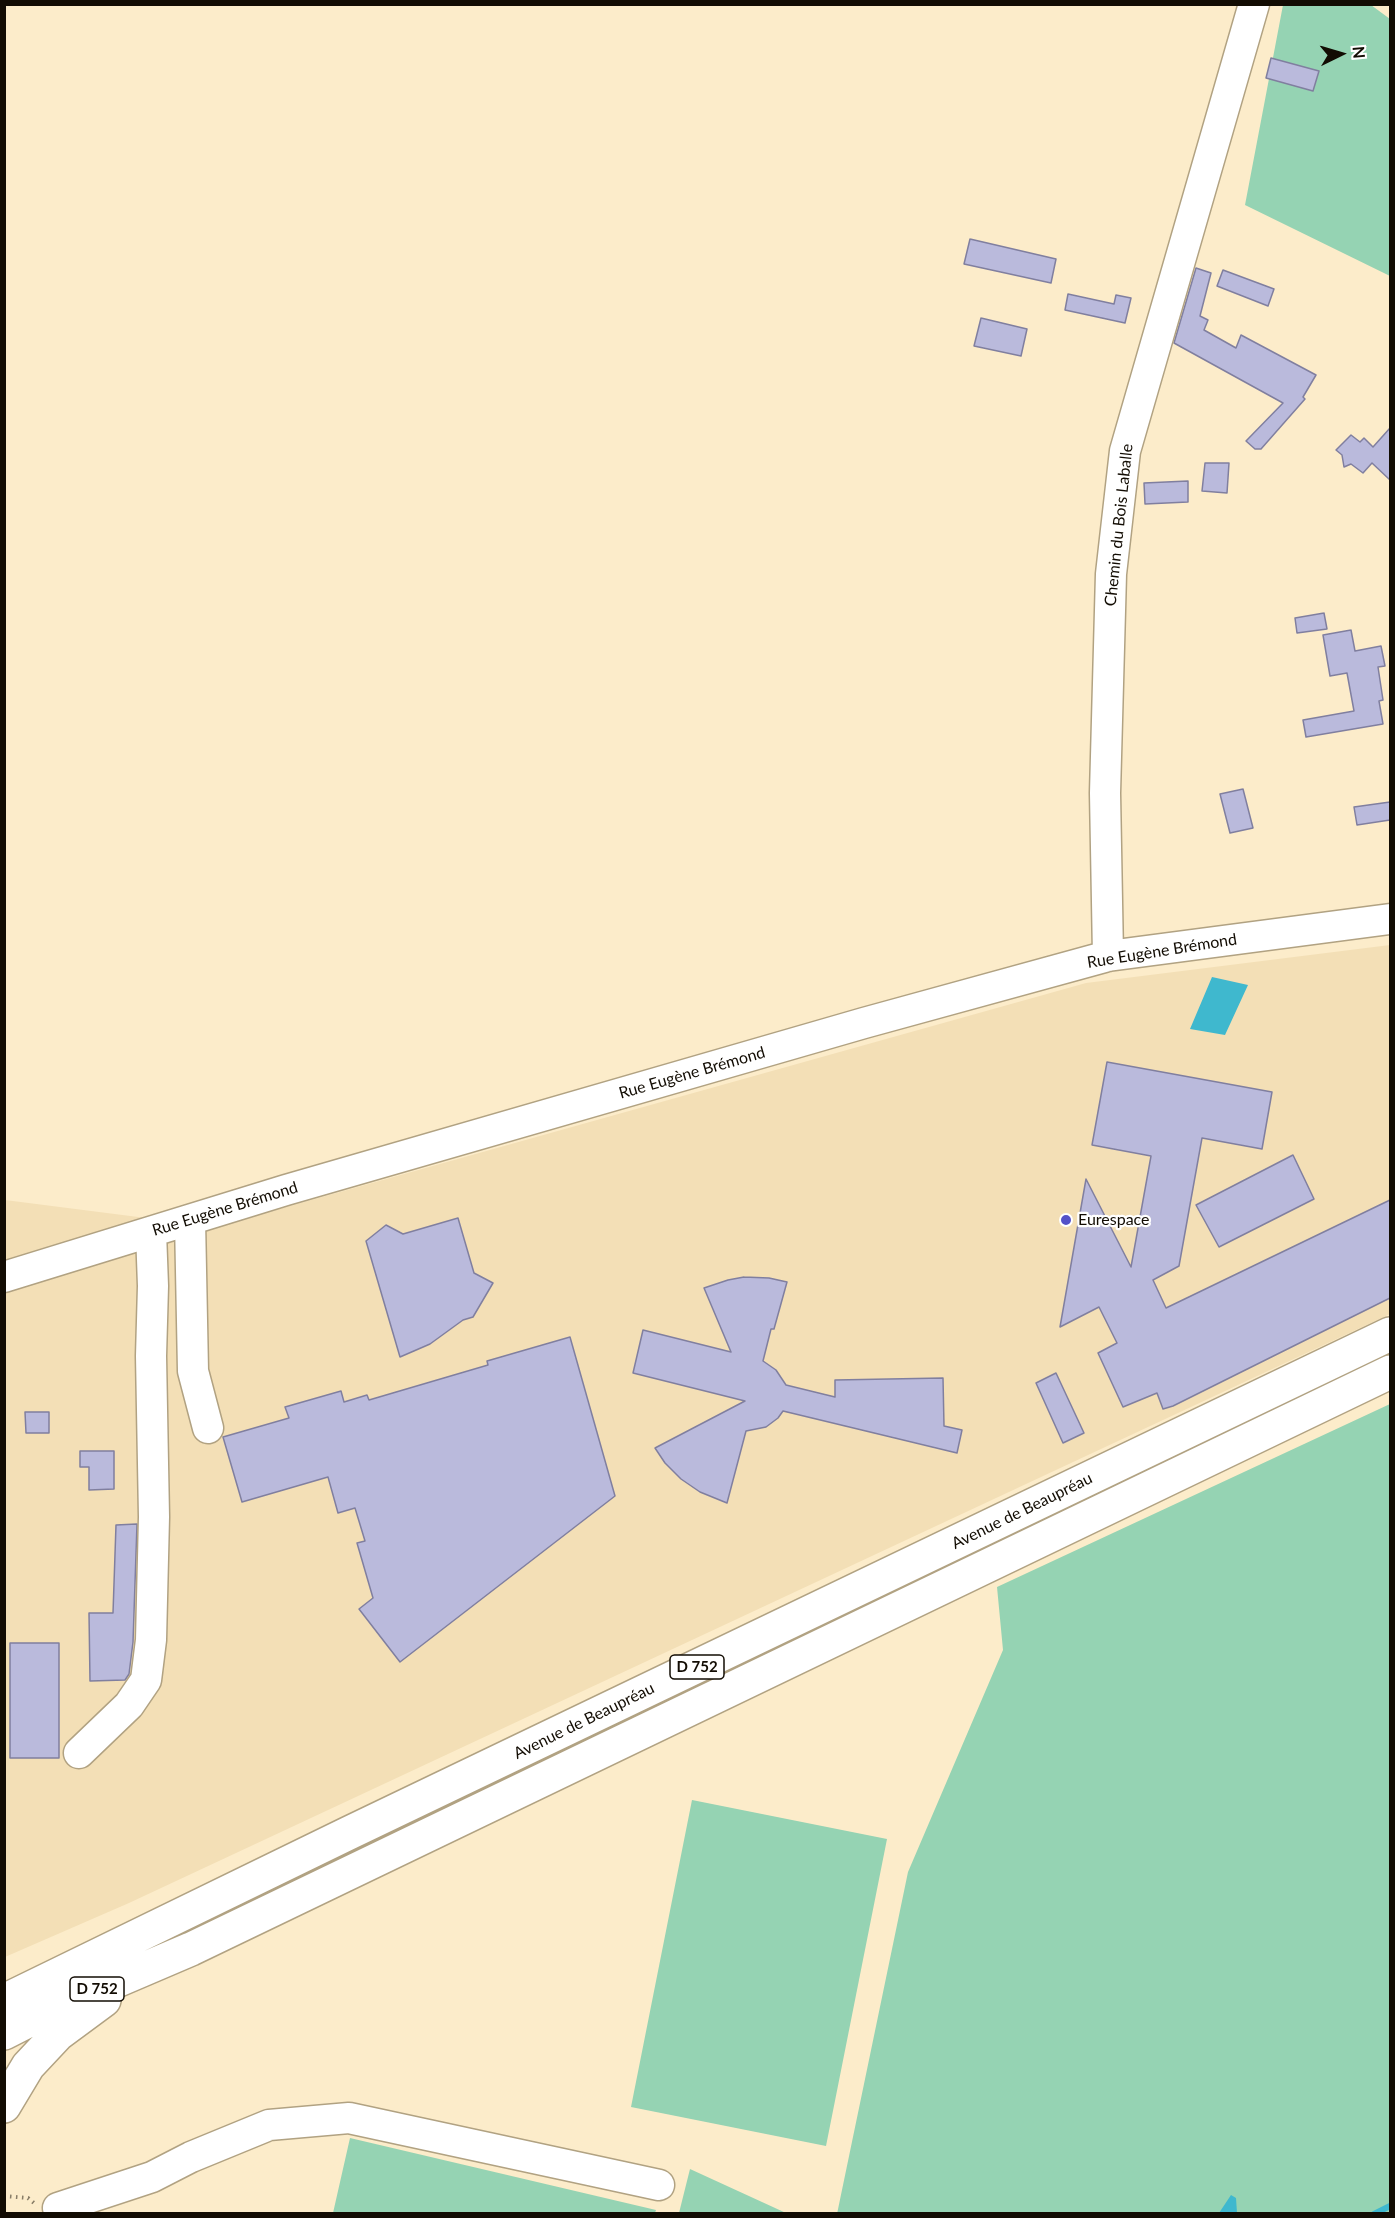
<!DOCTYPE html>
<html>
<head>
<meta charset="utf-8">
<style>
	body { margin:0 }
	#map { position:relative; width:1395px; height:2218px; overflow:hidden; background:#fcecca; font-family:Lato,sans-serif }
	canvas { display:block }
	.frame { position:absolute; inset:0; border:6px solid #120c03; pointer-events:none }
	.north { position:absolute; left:1311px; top:24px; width:60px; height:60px; -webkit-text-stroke:4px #fff; paint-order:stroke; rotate:85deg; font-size:16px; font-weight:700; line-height:24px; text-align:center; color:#120c03 }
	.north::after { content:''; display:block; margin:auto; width:21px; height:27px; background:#120c03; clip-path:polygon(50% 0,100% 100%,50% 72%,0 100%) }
</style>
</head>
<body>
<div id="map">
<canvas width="1395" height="2218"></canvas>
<div class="frame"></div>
<div class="north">N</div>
</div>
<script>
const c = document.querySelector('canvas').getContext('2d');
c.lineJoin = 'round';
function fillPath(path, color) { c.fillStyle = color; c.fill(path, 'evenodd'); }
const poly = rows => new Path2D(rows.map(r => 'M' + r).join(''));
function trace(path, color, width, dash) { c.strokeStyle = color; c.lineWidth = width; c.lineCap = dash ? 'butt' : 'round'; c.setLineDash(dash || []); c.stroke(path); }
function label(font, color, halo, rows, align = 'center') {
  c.font = font + ' Lato,sans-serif'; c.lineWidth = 4.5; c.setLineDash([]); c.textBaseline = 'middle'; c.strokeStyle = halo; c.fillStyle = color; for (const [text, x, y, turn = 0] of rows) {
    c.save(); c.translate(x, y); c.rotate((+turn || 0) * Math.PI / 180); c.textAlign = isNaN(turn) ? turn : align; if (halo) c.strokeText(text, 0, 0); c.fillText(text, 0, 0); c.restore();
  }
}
fillPath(poly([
	[1390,945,1390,1314,129,1903,5,1957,5,1200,146,1218,165,1241,1086,983]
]), '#f3dfb6');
fillPath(poly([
	[1283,5,1371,5,1390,19,1390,276,1245,205],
	[1390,1404,1390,2213,837,2214,908,1872,1003,1650,997,1587],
	[692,1800,887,1839,826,2146,631,2107],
	[350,2138,656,2210,655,2213,333,2213],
	[690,2169,786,2213,679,2213]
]), '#95d3b3');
fillPath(poly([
	[1212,977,1248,985,1225,1035,1190,1029],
	[1231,2195,1236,2198,1237,2213,1219,2213]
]), '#3fb8ce');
trace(poly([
	[1374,2214,1390,2206]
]), '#3fb8ce', 6);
const building = poly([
	[1271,58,1319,71,1313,91,1266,78,1271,58],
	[970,239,1056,259,1051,283,964,264,970,239],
	[1196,268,1211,273,1200,316,1208,320,1204,330,1236,348,1241,335,1316,375,1303,397,1305,399,1261,449,1255,449,1246,441,1283,403,1174,343,1196,268],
	[1223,270,1274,289,1268,306,1217,286,1223,270],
	[1068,294,1114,304,1116,295,1131,298,1125,323,1065,310,1068,294],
	[981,318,1027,329,1021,356,974,346,981,318],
	[1390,428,1390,480,1372,463,1363,473,1351,464,1344,467,1342,455,1336,450,1351,435,1360,442,1364,438,1373,447,1390,428],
	[1205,463,1229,463,1227,493,1202,491,1205,463],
	[1188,481,1188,502,1145,504,1144,483,1188,481],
	[1324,613,1327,629,1297,633,1295,618,1324,613],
	[1351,630,1355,651,1381,646,1385,666,1378,667,1383,700,1379,701,1383,724,1306,737,1303,720,1354,711,1347,673,1330,676,1323,635,1351,630],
	[1243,789,1253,828,1230,833,1220,794,1243,789],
	[1390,802,1390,820,1357,825,1354,807,1390,802],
	[1107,1062,1272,1092,1262,1149,1202,1138,1179,1266,1153,1280,1166,1308,1390,1200,1390,1298,1173,1406,1163,1409,1157,1393,1123,1407,1098,1353,1117,1343,1099,1307,1060,1327,1086,1179,1131,1267,1151,1156,1092,1145,1107,1062],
	[1293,1155,1314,1199,1219,1247,1196,1205,1293,1155],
	[458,1218,474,1273,493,1283,473,1317,463,1320,430,1344,400,1357,366,1241,386,1225,403,1234,458,1218],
	[744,1277,769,1278,787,1282,774,1329,771,1329,763,1361,776,1370,786,1385,835,1397,835,1380,943,1378,944,1426,962,1430,957,1453,783,1411,778,1418,766,1427,746,1431,727,1503,700,1492,681,1479,665,1463,655,1448,745,1401,633,1373,643,1330,731,1352,704,1288,728,1280,744,1277],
	[570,1337,615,1496,400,1662,359,1609,373,1598,357,1543,365,1541,355,1508,338,1513,328,1477,242,1502,223,1437,289,1418,285,1407,341,1391,344,1402,367,1395,369,1400,488,1365,487,1361,570,1337],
	[1056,1373,1084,1433,1063,1443,1036,1383,1056,1373],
	[25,1412,49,1412,49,1433,26,1433,25,1412],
	[80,1451,114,1451,114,1489,89,1490,89,1467,80,1467,80,1451],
	[137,1524,133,1642,129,1674,125,1680,90,1681,89,1613,113,1613,116,1525,137,1524],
	[10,1643,59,1643,59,1758,10,1758,10,1643]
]);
fillPath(building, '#babadc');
trace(building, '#807f9f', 1.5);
const minor = poly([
	[1108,956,1105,793,1111,574,1125,451,1254,4],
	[190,1220,193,1371,208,1428],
	[4,1277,286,1190,864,1023,1108,956,1390,919],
	[79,1753,129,1705,146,1680,151,1640,154,1517,151,1356,153,1286,151,1232],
	[58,2208,152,2177,191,2157,269,2125,349,2118,659,2185]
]);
const highway = poly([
	[4,2001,349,1833,1390,1334],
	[4,2033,53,2008,191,1949,1390,1372],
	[4,2106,28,2066,58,2034,104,2000]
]);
trace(minor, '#b1a282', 33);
trace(highway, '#b1a282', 36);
trace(poly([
	[4,2196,28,2198,34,2203]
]), '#887d67', 4, [1.5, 4.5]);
trace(minor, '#fff', 30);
trace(highway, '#fff', 33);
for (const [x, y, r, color] of [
	[1066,1220,6,"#5351c8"]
]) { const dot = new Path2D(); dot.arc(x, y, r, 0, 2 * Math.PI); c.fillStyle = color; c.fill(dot); trace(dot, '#fff', 2); }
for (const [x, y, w] of [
	[697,1667,54],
	[97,1989,54]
]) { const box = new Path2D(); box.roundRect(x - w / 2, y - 12, w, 24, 4.5); c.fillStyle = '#fff'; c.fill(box); trace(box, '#120c03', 1.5); }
label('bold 15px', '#120c03', null, [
	["D 752",697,1667],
	["D 752",97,1989]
]);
label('16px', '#120c03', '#fff', [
	["Chemin du Bois Laballe",1119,525,-84],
	["Rue Eugène Brémond",1162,951,-9],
	["Rue Eugène Brémond",692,1073,-16],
	["Rue Eugène Brémond",225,1209,-17],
	["Avenue de Beaupréau",1022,1511,-26],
	["Avenue de Beaupréau",584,1721,-26]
]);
label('16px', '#120c03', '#fff', [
	["Eurespace",1078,1220]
], 'left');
</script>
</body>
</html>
